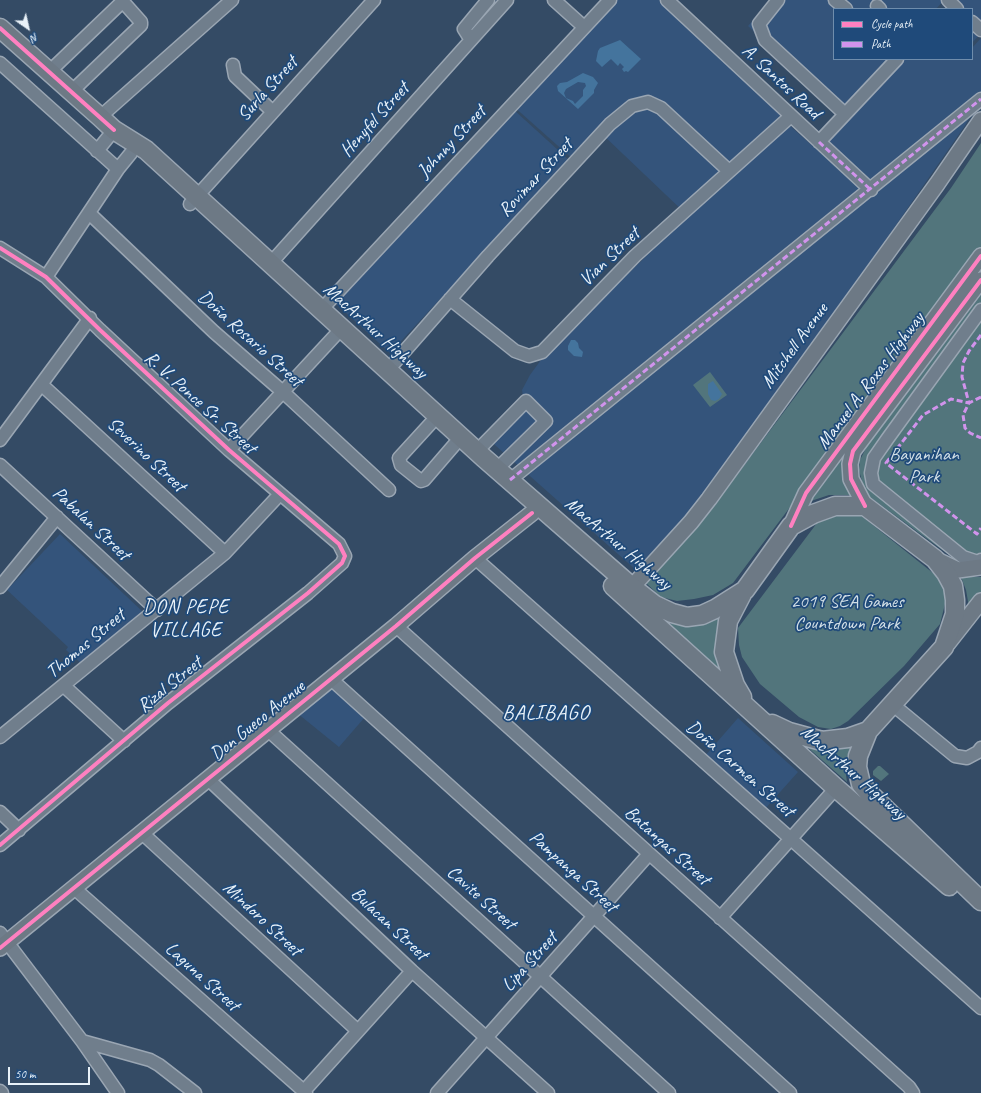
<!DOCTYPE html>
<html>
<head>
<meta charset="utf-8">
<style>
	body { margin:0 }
	#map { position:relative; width:981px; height:1093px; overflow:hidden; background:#344b65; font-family:Caveat,sans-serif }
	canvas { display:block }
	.legend { position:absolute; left:833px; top:8px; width:140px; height:52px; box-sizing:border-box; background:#1f4a7a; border:1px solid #6f8dac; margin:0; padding:5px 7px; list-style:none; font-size:12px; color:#e8f1f8 }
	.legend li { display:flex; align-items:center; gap:8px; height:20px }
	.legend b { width:20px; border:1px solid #6f8dac }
	.north { position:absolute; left:8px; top:8px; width:40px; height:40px; -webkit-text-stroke:3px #1f4a7a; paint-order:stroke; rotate:146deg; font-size:11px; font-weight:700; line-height:16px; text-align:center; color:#e8f1f8 }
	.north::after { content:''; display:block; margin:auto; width:14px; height:18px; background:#e8f1f8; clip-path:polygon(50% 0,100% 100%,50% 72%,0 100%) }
	.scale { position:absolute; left:8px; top:1067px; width:82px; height:18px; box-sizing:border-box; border:2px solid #e8f1f8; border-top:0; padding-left:5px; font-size:12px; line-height:14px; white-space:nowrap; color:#e8f1f8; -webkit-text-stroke:3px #1f4a7a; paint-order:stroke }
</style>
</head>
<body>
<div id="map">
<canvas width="981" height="1093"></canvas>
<ul class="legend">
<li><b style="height:5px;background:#ff80c0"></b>Cycle path</li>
<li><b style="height:5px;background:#d193ec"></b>Path</li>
</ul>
<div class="north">N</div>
<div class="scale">50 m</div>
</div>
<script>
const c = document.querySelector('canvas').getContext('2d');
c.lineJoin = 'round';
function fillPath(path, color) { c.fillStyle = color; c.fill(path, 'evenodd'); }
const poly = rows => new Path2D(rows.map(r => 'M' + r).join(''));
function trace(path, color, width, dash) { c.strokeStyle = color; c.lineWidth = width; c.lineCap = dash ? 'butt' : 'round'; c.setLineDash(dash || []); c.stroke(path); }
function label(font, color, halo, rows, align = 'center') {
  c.font = font + ' Caveat,sans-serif'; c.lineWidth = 3.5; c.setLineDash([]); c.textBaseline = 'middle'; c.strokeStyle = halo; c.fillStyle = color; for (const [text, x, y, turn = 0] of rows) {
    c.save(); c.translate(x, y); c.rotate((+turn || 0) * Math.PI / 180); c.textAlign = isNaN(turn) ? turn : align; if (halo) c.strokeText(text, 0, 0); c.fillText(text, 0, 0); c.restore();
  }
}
fillPath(poly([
	[609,0,667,0,792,117,686,214,602,134,575,161,512,105],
	[771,0,944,0,936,9,834,9,834,59,890,59,842,112,748,26],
	[952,0,981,0,981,33,972,43,972,9,959,9],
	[981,38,981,98,964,127,726,470,689,514,636,570,487,438,524,401,522,390,530,375,546,353,688,216,790,126,815,148,899,59,972,59,972,48],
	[514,110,569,160,390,353,334,302],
	[60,534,142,611,83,665,66,650,68,647,7,590],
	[332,686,365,717,339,747,297,713],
	[738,718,798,772,764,810,704,757]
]), '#34547b');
fillPath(poly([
	[981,143,981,253,733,583,713,595,694,599,677,601,661,597,646,583,713,507,951,188],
	[981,295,981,558,970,562,956,560,870,497,863,485,859,470,860,460,867,446],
	[710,372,727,395,710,407,693,385],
	[844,455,843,468,851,495,829,495,811,501],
	[836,513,859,514,943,581,946,600,940,624,904,666,848,721,840,726,831,729,818,727,799,717,760,684,742,657,739,645,738,628,820,519],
	[961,577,981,577,981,597,969,607,966,590],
	[726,609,724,673,670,625,673,622],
	[856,741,849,752,846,761,845,768,847,782,806,746,829,750],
	[878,766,880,766,889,774,881,781,873,775,873,771]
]), '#52757c');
fillPath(poly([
	[620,40,641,59,628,72,626,71,624,72,622,69,624,67,620,63,618,66,611,59,602,67,596,61,598,51,600,48],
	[583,73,593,77,598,83,594,90,594,93,578,109,558,91,557,86,560,83,567,82],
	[578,82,585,83,586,86,583,90,583,96,575,104,573,101,566,98,564,93,566,89],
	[571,340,575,340,578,343,579,348,583,352,582,357,574,356,568,350,568,346],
	[713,381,722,394,719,399,715,401,711,400,708,394,708,384]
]), '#44749d');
const minor = poly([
	[554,0,584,27],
	[667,0,871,190],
	[778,0,759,24,765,40,845,114],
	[835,0,846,9],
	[948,0,957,9],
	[877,6,880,9],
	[972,22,981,30],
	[471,40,464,29,488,0],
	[0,63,118,169],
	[233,65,235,76,272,111],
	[49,72,120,4,125,4,141,22,141,25,71,92],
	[100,117,232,0],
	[819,142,897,59],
	[97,151,114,130],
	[190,204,374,0],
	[89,213,214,332,283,392,389,490],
	[0,248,46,277,100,330,229,450,339,544,345,556,342,563,308,593,168,703,0,845],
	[270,264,507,0],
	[46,277,118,169,131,153],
	[450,299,515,351,529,356,542,352,635,256,791,116],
	[321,310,610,0],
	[981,310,888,438,874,458,871,473,873,484,963,557,978,562,981,560],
	[388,370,488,256,610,124,632,106,648,102,661,108,729,171],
	[42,385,225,553],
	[431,423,399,458,401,465,421,481,424,480,455,444],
	[0,440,90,318],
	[229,450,342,328],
	[477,451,526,401,546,421,497,469],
	[0,465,157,610],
	[510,480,981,99],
	[475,558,981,1008],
	[0,587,57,517],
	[396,626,909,1087,913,1093],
	[331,679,790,1093],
	[64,686,124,741],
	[892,704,955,756,967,758,978,752,981,748],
	[268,730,669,1093],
	[0,737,225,553,280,494],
	[208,779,412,971,548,1093],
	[0,812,19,830],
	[142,833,358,1031],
	[74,888,306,1093],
	[720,918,836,788],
	[0,933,82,1041,118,1093],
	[82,1041,150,1060,159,1065,195,1093],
	[0,1091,2,1093],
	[304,1091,412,971],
	[437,1093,649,854]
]);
const major = poly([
	[865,506,851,479,850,464,853,451,981,280],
	[791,526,806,493,981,256],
	[935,559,958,570,981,567],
	[632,587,691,522,709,499,937,184,981,120],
	[948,643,981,601],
	[0,948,396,626,475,558,532,513]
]);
const highway = poly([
	[0,28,100,117,114,130,146,150,484,458,632,587,655,605,672,613,687,617,702,615,715,609,745,590,791,526,813,514,835,506,865,506,935,559,946,573,953,586,955,600,955,614,944,647,868,731,858,756,857,767,861,784,868,792,981,901],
	[613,586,836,788,949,886],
	[742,697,735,685,724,652,728,621,742,594],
	[772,724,789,732,822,741,848,738,868,731]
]);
trace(minor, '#9aa6b3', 15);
trace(major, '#9aa6b3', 18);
trace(highway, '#9aa6b3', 21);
trace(minor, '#707e8c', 12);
trace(major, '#6d7985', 15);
trace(highway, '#6d7985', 18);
trace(poly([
	[819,142,871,190],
	[981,335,969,351,963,363,962,377,969,403,951,399,923,415,886,463,977,534,981,528],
	[981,397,969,403,963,415,965,428,970,433,981,438],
	[510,480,981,99]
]), '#d193ec', 3, [6, 3]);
trace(poly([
	[0,28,114,130],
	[0,248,46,277,100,330,229,450,339,544,345,556,342,563,308,593,168,703,0,845],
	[865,506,851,479,850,464,853,451,981,280],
	[791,526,806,493,981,256],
	[0,948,396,626,475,558,532,513]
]), '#ff80c0', 4);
label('19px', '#e8f1f8', '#1f4a7a', [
	["A. Santos Road",781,82,43],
	["Surla Street",268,89,-48],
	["Henyfel Street",375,120,-48],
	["Johnny Street",452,142,-47],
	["Rovimar Street",536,178,-47],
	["Vian Street",610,257,-44],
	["MacArthur Highway",375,331,42],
	["Doña Rosario Street",250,339,42],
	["Mitchell Avenue",795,346,-54],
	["Manuel A. Roxas Highway",871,381,-53],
	["R. V. Ponce Sr. Street",200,403,42],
	["Severino Street",146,455,43],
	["Pabalan Street",91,524,43],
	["MacArthur Highway",618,544,40],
	["Thomas Street",86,644,-40],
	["Rizal Street",170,685,-39],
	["Don Gueco Avenue",258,721,-39],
	["Doña Carmen Street",740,769,41],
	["MacArthur Highway",853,773,41],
	["Batangas Street",667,846,42],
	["Pampanga Street",573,872,42],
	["Cavite Street",481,898,42],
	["Mindoro Street",262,919,43],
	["Bulacan Street",389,924,43],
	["Lipa Street",530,962,-48],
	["Laguna Street",202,977,42]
]);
label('19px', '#d2dfe6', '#1f4a7a', [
	["Bayanihan",924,455],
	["Park",924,477],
	["2019 SEA Games",847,602],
	["Countdown Park",847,624]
]);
c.letterSpacing = '1px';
label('20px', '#e8f1f8', '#1f4a7a', [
	["DON PEPE",186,608],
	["VILLAGE",186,631]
]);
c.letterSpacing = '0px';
c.letterSpacing = '1px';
label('21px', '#e8f1f8', '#1f4a7a', [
	["BALIBAGO",546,713]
]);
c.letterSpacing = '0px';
</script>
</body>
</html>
